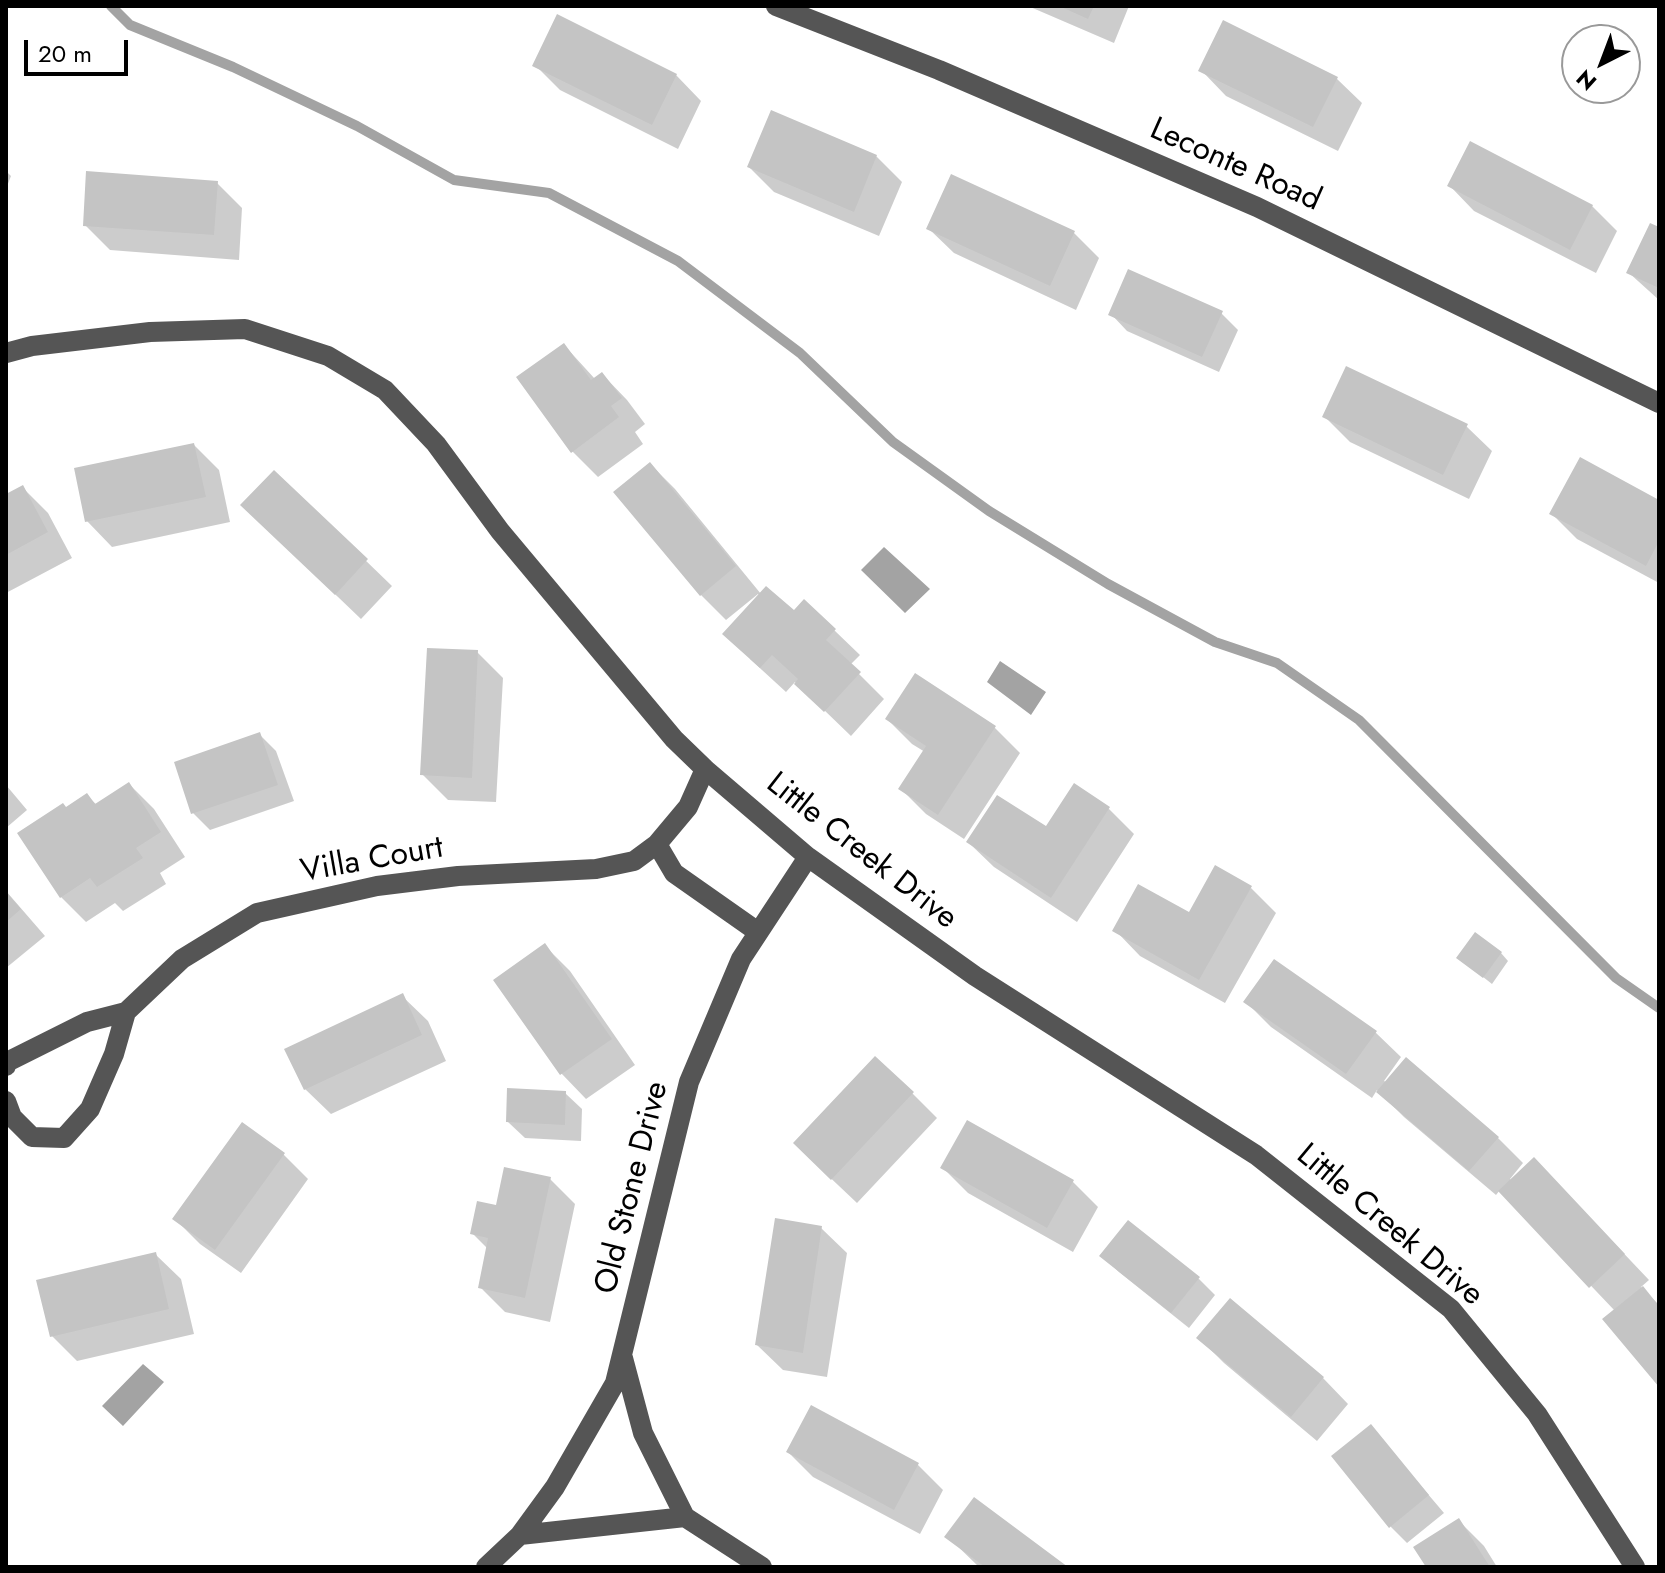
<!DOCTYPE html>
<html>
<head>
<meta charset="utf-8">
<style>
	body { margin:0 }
	#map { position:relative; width:1665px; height:1573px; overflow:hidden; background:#fff; font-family:Jost,sans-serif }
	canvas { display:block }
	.frame { position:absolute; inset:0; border:8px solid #000; pointer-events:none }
	.north { position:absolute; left:1561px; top:24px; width:80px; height:80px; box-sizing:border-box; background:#fff; border:2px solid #999; border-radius:50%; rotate:222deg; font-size:22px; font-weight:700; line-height:32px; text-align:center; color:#000 }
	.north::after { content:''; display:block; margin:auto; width:28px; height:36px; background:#000; clip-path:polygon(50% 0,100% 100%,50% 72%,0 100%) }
	.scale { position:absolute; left:24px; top:40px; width:104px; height:36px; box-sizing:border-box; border:4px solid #000; border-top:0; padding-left:10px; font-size:24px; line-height:28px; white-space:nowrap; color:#000; -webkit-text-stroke:6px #fff; paint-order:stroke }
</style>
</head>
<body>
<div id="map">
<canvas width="1665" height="1573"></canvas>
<div class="frame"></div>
<div class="north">N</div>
<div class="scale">20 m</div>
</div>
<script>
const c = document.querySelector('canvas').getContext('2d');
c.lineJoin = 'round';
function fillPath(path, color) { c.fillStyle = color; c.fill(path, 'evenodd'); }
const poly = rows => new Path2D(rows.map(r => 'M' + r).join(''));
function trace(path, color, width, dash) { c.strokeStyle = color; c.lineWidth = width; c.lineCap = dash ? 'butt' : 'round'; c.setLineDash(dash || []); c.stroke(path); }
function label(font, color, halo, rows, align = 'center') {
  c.font = font + ' Jost,sans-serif'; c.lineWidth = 6; c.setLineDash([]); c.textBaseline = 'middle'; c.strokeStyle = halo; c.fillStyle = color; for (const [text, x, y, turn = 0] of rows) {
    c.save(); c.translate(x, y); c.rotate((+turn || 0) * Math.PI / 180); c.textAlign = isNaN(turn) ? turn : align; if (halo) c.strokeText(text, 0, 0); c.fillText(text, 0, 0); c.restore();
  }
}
fillPath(poly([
	[884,547,930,589,905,613,861,570],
	[1000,661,1046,692,1031,715,987,682],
	[143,1364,164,1382,123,1426,102,1406]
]), '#a3a3a3');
fillPath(poly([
	[1028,6,1129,6,1114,43],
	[535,65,676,75,701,101,678,149,560,90],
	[1201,70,1336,78,1362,103,1338,151,1226,96],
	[876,156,902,182,879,236,774,192,749,167],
	[6,171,11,176,6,189],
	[217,183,242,208,239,260,110,250,85,225],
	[1449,185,1592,206,1617,231,1596,273,1474,211],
	[928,228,1074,233,1099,258,1076,310,954,253],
	[1659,229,1659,300,1628,272],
	[1221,313,1238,330,1219,372,1127,331,1111,314],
	[564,345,595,379,602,374,627,400,645,424,635,432,643,444,598,477,572,451],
	[1325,417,1466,426,1492,451,1469,499,1350,442],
	[194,445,219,470,230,522,112,547,87,521],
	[650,464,675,489,761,594,794,613,834,630,860,655,850,665,884,699,851,736,795,682,786,692,750,659,760,596,758,594,726,620,701,595],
	[274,472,392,586,361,619,268,530],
	[22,487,48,513,72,558,6,593,6,496],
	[1659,502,1659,583,1577,539,1552,514],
	[477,652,503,678,496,802,448,800,422,774],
	[915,676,995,728,1020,753,964,839,926,814,901,789,925,752,912,744,887,719],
	[260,735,276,751,294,801,210,830,193,813],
	[129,784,154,809,185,857,160,873,166,884,123,911,115,903,86,922,61,897,66,809,87,796,97,805],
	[6,785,27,810,6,828],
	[1074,786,1109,809,1134,834,1077,922,994,867,968,842,1046,829],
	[1251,888,1276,913,1225,1003,1140,956,1115,930,1190,915],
	[6,891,45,936,6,968],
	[545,946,570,971,635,1065,586,1099,561,1073],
	[1501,953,1508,961,1492,984,1459,958],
	[402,996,428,1021,446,1061,331,1114,305,1089],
	[1246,1002,1375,1032,1401,1057,1384,1081,1498,1138,1523,1163,1510,1179,1512,1181,1559,1185,1649,1280,1641,1287,1659,1305,1659,1384,1615,1311,1500,1190,1496,1195,1404,1117,1377,1090,1372,1098,1271,1027],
	[565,1093,582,1109,581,1141,525,1138,508,1122],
	[912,1093,937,1118,857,1203,820,1168],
	[283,1154,308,1179,241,1273,200,1244,175,1219],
	[943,1168,1073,1182,1098,1207,1073,1252,968,1193],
	[550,1179,575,1204,550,1322,505,1312,480,1287,488,1249,472,1233,497,1208],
	[821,1228,847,1253,827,1377,783,1370,757,1345],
	[155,1254,181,1279,194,1334,77,1361,52,1336],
	[1102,1256,1199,1279,1215,1295,1189,1328,1119,1272],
	[1199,1338,1323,1378,1348,1404,1317,1441,1224,1363],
	[1371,1427,1444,1513,1407,1543,1391,1527],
	[788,1452,918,1465,943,1490,920,1534,813,1477],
	[1459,1521,1484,1546,1497,1567,1428,1567],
	[947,1536,1065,1567,979,1567]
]), '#0003');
trace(poly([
	[111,6,130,25,233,67,357,126,454,180,549,193,678,261,800,353,893,442,989,511,1108,584,1215,642,1277,663,1359,720,1616,978,1659,1008]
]), '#a3a3a3', 10);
fillPath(poly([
	[1059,6,1094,6,1088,19],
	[557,14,677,74,652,125,532,66],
	[1223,20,1338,77,1313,127,1198,71],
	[771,110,877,155,854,212,747,167],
	[1470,141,1593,205,1570,250,1447,186],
	[86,171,218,181,214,235,83,226],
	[951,174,1075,231,1050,286,926,229],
	[1650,223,1659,227,1659,288,1626,273],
	[1128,269,1223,311,1202,357,1108,315],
	[564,343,591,380,602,372,622,398,611,406,619,417,571,453,516,377],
	[1346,366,1468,424,1443,475,1322,417],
	[194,443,206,497,85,522,74,468],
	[1580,457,1659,500,1659,541,1646,566,1549,514],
	[650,462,736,566,700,596,613,492],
	[274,470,368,559,335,595,240,505],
	[23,485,48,532,6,555,6,494],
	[766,586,794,610,804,599,836,629,826,640,861,672,824,712,794,684,798,679,772,655,760,668,722,634],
	[427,648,478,650,472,778,420,775],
	[915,673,996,726,938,815,898,789,926,746,885,719],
	[260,732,278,785,191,814,174,762],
	[129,782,161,832,136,848,143,858,97,887,90,878,60,898,17,833,63,803,66,807,87,793,95,804],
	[1074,783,1110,807,1051,898,966,842,997,795,1046,826],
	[1215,865,1252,886,1199,980,1112,931,1138,884,1189,912],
	[6,892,21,909,6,922],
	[1475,932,1502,952,1483,978,1456,958],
	[545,943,612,1039,560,1075,493,980],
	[1274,959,1377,1031,1346,1074,1243,1002],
	[403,993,422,1035,304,1090,284,1049],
	[875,1056,914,1092,831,1180,793,1143],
	[1406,1057,1499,1137,1469,1171,1376,1092],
	[507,1088,566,1091,565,1125,506,1122],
	[967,1120,1074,1180,1047,1228,940,1168],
	[242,1122,285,1153,215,1250,172,1219],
	[1534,1157,1625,1254,1589,1288,1498,1191],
	[504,1167,551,1177,525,1298,478,1288,488,1238,470,1234,477,1201,496,1205],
	[775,1218,822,1226,803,1353,755,1345],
	[1128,1220,1200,1277,1171,1313,1099,1256],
	[156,1252,169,1309,50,1337,36,1280],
	[1643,1286,1659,1306,1659,1387,1602,1319],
	[1230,1298,1324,1377,1291,1417,1196,1338],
	[811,1405,919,1463,894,1510,786,1452],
	[1371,1424,1429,1495,1389,1528,1331,1456],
	[974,1497,1068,1567,985,1567,944,1537],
	[1459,1518,1490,1567,1426,1567,1413,1547]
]), '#c4c4c4');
trace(poly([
	[776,6,939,70,1257,207,1659,403],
	[6,353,32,346,150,332,245,329,328,356,385,390,436,444,500,531,674,739,705,769,808,857,975,976,1256,1155,1451,1309,1537,1414,1635,1567],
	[657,844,674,873,758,932],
	[126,1012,182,959,257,913,377,886,458,876,596,869,634,861,657,844,688,807,705,769],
	[6,1066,7,1062,87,1022,126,1012,114,1054,90,1109,64,1138,32,1137,12,1117,6,1101],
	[623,1358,643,1433,685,1517,762,1567],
	[520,1535,685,1517],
	[486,1567,520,1535,555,1487,615,1383,689,1082,741,959,808,857]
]), '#555', 20);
label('32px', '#000', '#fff', [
	["Leconte Road",1235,166,24],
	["Little Creek Drive",861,852,38],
	["Villa Court",372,861,-10],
	["Old Stone Drive",633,1188,-76],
	["Little Creek Drive",1389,1226,40]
]);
</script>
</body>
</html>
